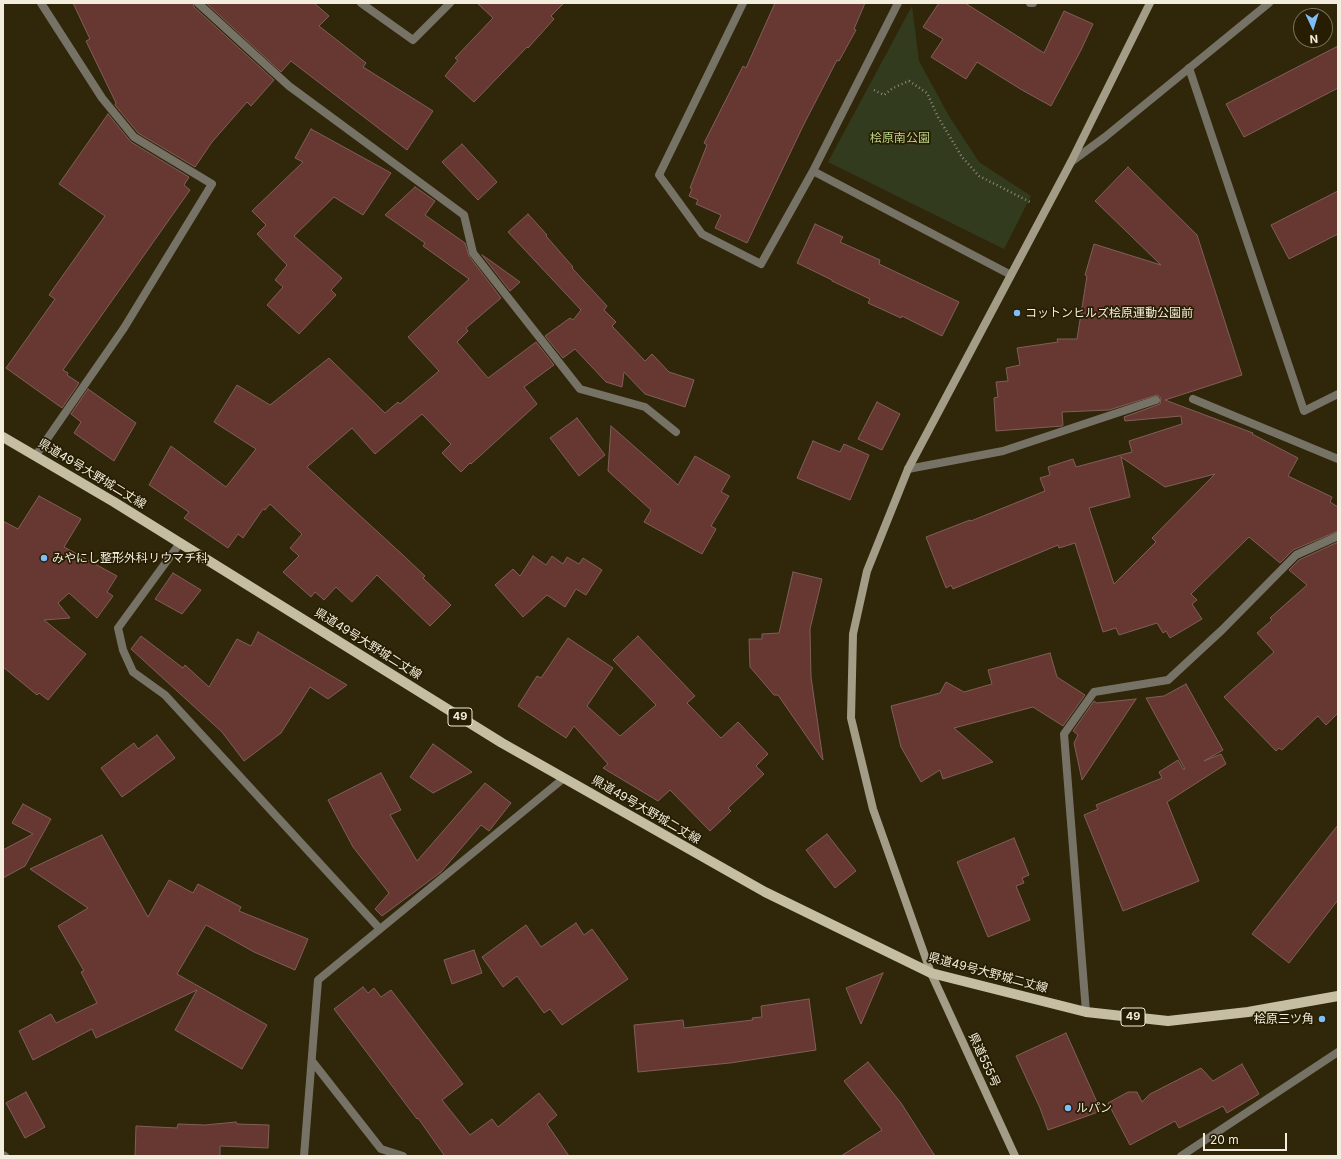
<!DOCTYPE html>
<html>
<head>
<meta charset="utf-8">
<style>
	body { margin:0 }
	#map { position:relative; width:1341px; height:1159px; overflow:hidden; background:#30270b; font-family:Inter,sans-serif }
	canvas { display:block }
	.frame { position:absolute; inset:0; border:4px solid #f2eddc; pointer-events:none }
	.north { position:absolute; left:1293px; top:8px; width:40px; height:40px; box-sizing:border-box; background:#261d02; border:1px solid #787059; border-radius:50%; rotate:176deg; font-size:11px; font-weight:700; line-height:16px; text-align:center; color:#f2eddc }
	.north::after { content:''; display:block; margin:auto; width:14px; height:18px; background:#7fbdf9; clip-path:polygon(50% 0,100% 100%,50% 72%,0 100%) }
	.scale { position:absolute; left:1203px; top:1133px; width:84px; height:18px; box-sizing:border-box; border:2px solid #f2eddc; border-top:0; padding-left:5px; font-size:12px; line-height:14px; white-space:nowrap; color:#f2eddc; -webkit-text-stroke:3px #261d02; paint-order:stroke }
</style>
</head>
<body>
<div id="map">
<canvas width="1341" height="1159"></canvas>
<div class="frame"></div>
<div class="north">N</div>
<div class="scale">20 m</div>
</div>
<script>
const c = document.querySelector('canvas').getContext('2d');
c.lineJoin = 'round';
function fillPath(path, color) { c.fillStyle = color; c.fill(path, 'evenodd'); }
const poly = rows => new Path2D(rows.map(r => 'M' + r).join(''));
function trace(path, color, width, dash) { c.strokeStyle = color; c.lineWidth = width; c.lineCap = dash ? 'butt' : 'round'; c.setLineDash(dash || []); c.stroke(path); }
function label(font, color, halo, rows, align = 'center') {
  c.font = font + ' Inter,"Noto Sans JP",sans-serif'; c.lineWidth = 3.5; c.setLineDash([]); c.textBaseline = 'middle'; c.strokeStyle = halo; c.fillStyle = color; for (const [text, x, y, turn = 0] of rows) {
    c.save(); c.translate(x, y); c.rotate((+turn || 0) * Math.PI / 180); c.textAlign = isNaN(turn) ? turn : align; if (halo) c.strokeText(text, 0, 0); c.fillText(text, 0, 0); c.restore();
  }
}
fillPath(poly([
	[912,6,919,61,949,116,979,162,1031,196,1004,249,828,162]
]), '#323b1e');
const building = poly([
	[73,3,193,3,194,7,274,80,251,106,247,102,212,142,195,167,138,133,115,105,116,103,86,41,90,39,73,3],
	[206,3,314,3,329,16,319,26,366,63,363,67,433,111,407,150,291,61,281,72,206,3],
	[477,3,564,3,551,16,554,19,528,48,527,47,474,102,445,76,458,60,455,58,493,18,477,3],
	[775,3,865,3,854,29,856,30,839,61,837,60,804,124,747,243,715,228,721,215,696,204,698,200,689,196,692,189,690,188,707,145,704,143,743,66,746,68,775,3],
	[939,3,965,3,1044,53,1064,11,1093,24,1081,50,1051,106,1022,90,977,62,966,79,931,57,943,39,923,27,939,3],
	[1338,46,1338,88,1244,137,1226,104,1338,46],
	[108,114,131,142,189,177,184,185,190,190,63,370,68,373,67,375,79,383,62,408,6,368,55,299,49,295,105,216,59,184,108,114],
	[311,129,391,173,363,215,334,197,294,236,342,278,331,290,336,295,299,334,267,305,283,287,275,280,287,265,257,234,266,225,252,211,303,162,295,158,311,129],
	[462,144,497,182,478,200,442,162,462,144],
	[1128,167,1197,235,1242,375,1165,400,1253,433,1252,434,1298,458,1288,476,1332,497,1330,502,1338,507,1338,531,1293,550,1280,563,1249,537,1191,594,1197,600,1192,604,1202,619,1170,638,1166,631,1163,633,1157,623,1119,635,1116,628,1103,632,1075,543,1059,548,1058,545,953,589,951,585,946,588,926,537,970,520,971,521,1045,491,1040,478,1050,475,1048,467,1073,459,1076,467,1132,452,1129,441,1182,424,1181,416,1125,421,1124,417,1160,404,1161,398,1157,395,1109,410,1062,412,1063,425,1062,426,996,431,994,398,998,397,996,382,1008,381,1006,368,1020,365,1017,348,1058,342,1057,339,1077,339,1087,276,1085,275,1094,244,1161,265,1095,201,1128,167],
	[1121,457,1165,487,1215,474,1152,538,1156,542,1114,584,1089,508,1130,497,1121,457],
	[415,187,435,201,425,215,465,243,469,256,501,298,466,328,468,331,457,342,488,378,536,342,554,365,524,387,537,404,471,464,470,463,461,472,442,453,451,444,422,414,375,454,352,428,307,467,405,557,425,576,423,578,451,605,430,626,377,575,352,602,336,587,324,600,315,592,311,597,283,572,299,556,290,548,302,534,270,504,265,510,263,509,243,538,238,534,228,548,184,518,189,512,149,485,171,446,226,487,256,449,214,422,237,385,270,405,329,358,385,413,398,402,400,404,439,371,408,337,469,279,423,246,425,243,385,215,415,187],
	[1338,191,1338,234,1289,259,1271,225,1338,191],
	[528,214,547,235,546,236,573,267,572,268,607,306,604,310,616,322,612,326,645,361,652,354,669,372,694,380,685,407,645,394,624,372,622,387,606,382,575,349,563,358,545,336,570,318,573,320,581,310,508,232,528,214],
	[815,224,843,237,840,242,880,260,879,264,959,302,942,336,902,316,901,318,868,303,870,299,832,281,832,280,797,263,815,224],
	[482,255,488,259,520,282,510,291,482,255],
	[88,389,136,423,114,461,74,433,81,422,71,414,88,389],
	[877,402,900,414,882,450,858,439,877,402],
	[577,418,605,455,579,476,550,438,577,418],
	[611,426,678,485,695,456,730,476,721,492,729,496,711,526,716,529,702,554,644,522,651,510,608,471,611,426],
	[813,441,840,452,844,444,869,455,850,500,797,478,813,441],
	[39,496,81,519,64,547,117,576,107,592,113,596,97,618,69,593,58,603,70,618,44,620,86,654,48,700,39,693,37,695,3,667,3,521,18,529,39,496],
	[1338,542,1338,713,1326,725,1318,716,1282,750,1279,748,1276,751,1224,697,1274,652,1257,633,1272,620,1270,618,1307,585,1289,570,1299,560,1338,542],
	[533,556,546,565,552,556,563,564,567,557,579,564,583,558,602,570,586,595,576,589,565,607,547,595,523,617,495,585,513,569,520,576,533,556],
	[793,572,822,579,810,629,811,677,823,760,778,695,774,695,750,667,749,639,762,639,762,634,779,633,793,572],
	[173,573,201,590,182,614,155,599,173,573],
	[258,632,347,685,328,699,310,687,281,733,244,761,222,732,131,649,141,636,183,668,185,665,209,687,237,639,251,646,258,632],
	[638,636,695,696,687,703,721,738,738,722,768,754,756,766,764,774,728,808,731,811,710,831,670,790,658,801,603,768,608,764,574,726,566,738,518,706,537,676,541,678,568,638,613,668,587,706,620,736,656,705,613,660,638,636],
	[1050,653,1057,677,1085,695,1063,726,1033,707,954,728,993,762,943,779,940,770,921,782,901,747,891,706,940,693,946,682,964,692,992,684,988,670,1050,653],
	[1186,684,1223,750,1204,761,1221,754,1226,764,1167,802,1199,881,1123,911,1084,815,1098,809,1096,805,1162,778,1159,772,1178,760,1183,769,1185,769,1146,698,1164,696,1186,684],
	[1136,699,1082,780,1074,743,1078,735,1073,731,1094,701,1097,703,1136,699],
	[157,735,175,758,122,797,101,768,134,743,138,749,157,735],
	[433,744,472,772,433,793,410,777,433,744],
	[381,773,401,810,390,815,417,861,485,783,511,803,489,831,481,825,441,872,382,916,375,909,389,893,353,847,328,800,381,773],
	[23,804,51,819,25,866,3,878,3,850,33,834,12,823,23,804],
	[1338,825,1338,900,1289,963,1252,934,1338,825],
	[827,834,856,871,835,888,806,850,827,834],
	[102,835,148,917,169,880,193,893,198,884,241,907,239,911,308,939,295,970,254,952,206,925,177,974,267,1025,242,1069,175,1030,197,990,96,1038,92,1029,33,1060,19,1031,51,1014,56,1023,97,1003,81,972,84,971,58,926,88,908,30,869,102,835],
	[1014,838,1029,875,1022,878,1024,883,1016,886,1030,920,988,937,957,862,1014,838],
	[576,923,584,935,592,929,628,979,562,1025,550,1009,544,1013,517,976,503,987,482,957,526,925,541,947,576,923],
	[474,950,482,973,452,984,444,960,474,950],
	[883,973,861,1024,846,988,883,973],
	[363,987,368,993,374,988,381,997,391,990,463,1084,442,1100,470,1135,492,1119,498,1127,539,1093,557,1115,547,1124,569,1156,442,1156,444,1155,418,1118,417,1119,334,1009,363,987],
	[809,999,816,1050,730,1063,638,1072,634,1025,683,1020,684,1028,753,1020,752,1018,762,1017,761,1006,809,999],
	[1066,1033,1101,1111,1048,1130,1040,1108,1016,1056,1066,1033],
	[868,1062,901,1103,935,1156,841,1156,882,1130,844,1081,868,1062],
	[1242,1064,1259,1094,1227,1113,1223,1106,1179,1128,1175,1121,1130,1145,1108,1103,1128,1092,1137,1092,1142,1102,1150,1094,1201,1068,1213,1081,1242,1064],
	[26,1092,45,1127,25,1138,6,1103,26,1092],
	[236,1122,237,1124,269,1125,268,1148,220,1146,220,1156,135,1156,136,1126,177,1128,178,1124,205,1125,236,1122]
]);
fillPath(building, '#673832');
trace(building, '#805e59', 1);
trace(poly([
	[874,90,884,95,893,88,909,81,927,93,938,117,962,157,979,176,1030,202]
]), '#918a73', 2.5, [1, 3]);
trace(poly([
	[1189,68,1304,411,1338,394]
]), '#767366', 8);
trace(poly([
	[198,3,289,86,464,215,473,253,580,389,645,407,676,432],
	[361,3,413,40,450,3],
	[743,3,659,175,702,234,761,264,813,171,1011,275],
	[1030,3,1033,3],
	[1071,162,1105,137,1269,3],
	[813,171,898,3],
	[1193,399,1338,459],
	[36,455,124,328,212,184,134,137,102,98,41,3],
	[908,469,1003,451,1156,400],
	[180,543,118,628,123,650,133,672,165,695,380,929],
	[1086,1012,1064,734,1094,692,1168,680,1222,630,1296,555,1338,536],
	[312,1061,381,1149,403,1156],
	[3,1155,5,1156],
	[304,1156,318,980,564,778],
	[1181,1156,1338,1052]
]), '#767366', 8);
trace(poly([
	[1015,1156,931,973,873,809,851,718,853,634,867,571,908,469,1071,162,1150,3]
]), '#a39d88', 8);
trace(poly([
	[3,437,114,502,502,743,765,892,931,973,1086,1012,1168,1021,1248,1012,1338,996]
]), '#c6bea3', 10);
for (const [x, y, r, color] of [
	[1017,313,4,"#7fbdf9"],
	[44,558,4,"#7fbdf9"],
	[1322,1019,4,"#7fbdf9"],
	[1068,1108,4,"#7fbdf9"]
]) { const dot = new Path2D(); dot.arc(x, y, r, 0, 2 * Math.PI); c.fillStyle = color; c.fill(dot); trace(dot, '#261d02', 1.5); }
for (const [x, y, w] of [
	[460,717,24],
	[1133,1017,24]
]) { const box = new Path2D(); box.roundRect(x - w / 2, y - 9, w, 18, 3); c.fillStyle = '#261d02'; c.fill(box); trace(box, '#f2eddc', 1); }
label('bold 11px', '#f2eddc', null, [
	["49",460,717],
	["49",1133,1017]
]);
label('12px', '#bbd188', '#261d02', [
	["桧原南公園",900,138]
]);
label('12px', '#f2eddc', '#261d02', [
	["コットンヒルズ桧原運動公園前",1025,313],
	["みやにし整形外科リウマチ科",52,558],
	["桧原三ツ角",1314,1019,"right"],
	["ルパン",1076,1108]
], 'left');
label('12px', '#f2eddc', '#261d02', [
	["県道49号大野城二丈線",92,474,31],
	["県道49号大野城二丈線",368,644,32],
	["県道49号大野城二丈線",646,810,30],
	["県道49号大野城二丈線",988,973,15],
	["県道555号",984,1060,65]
]);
</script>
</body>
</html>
